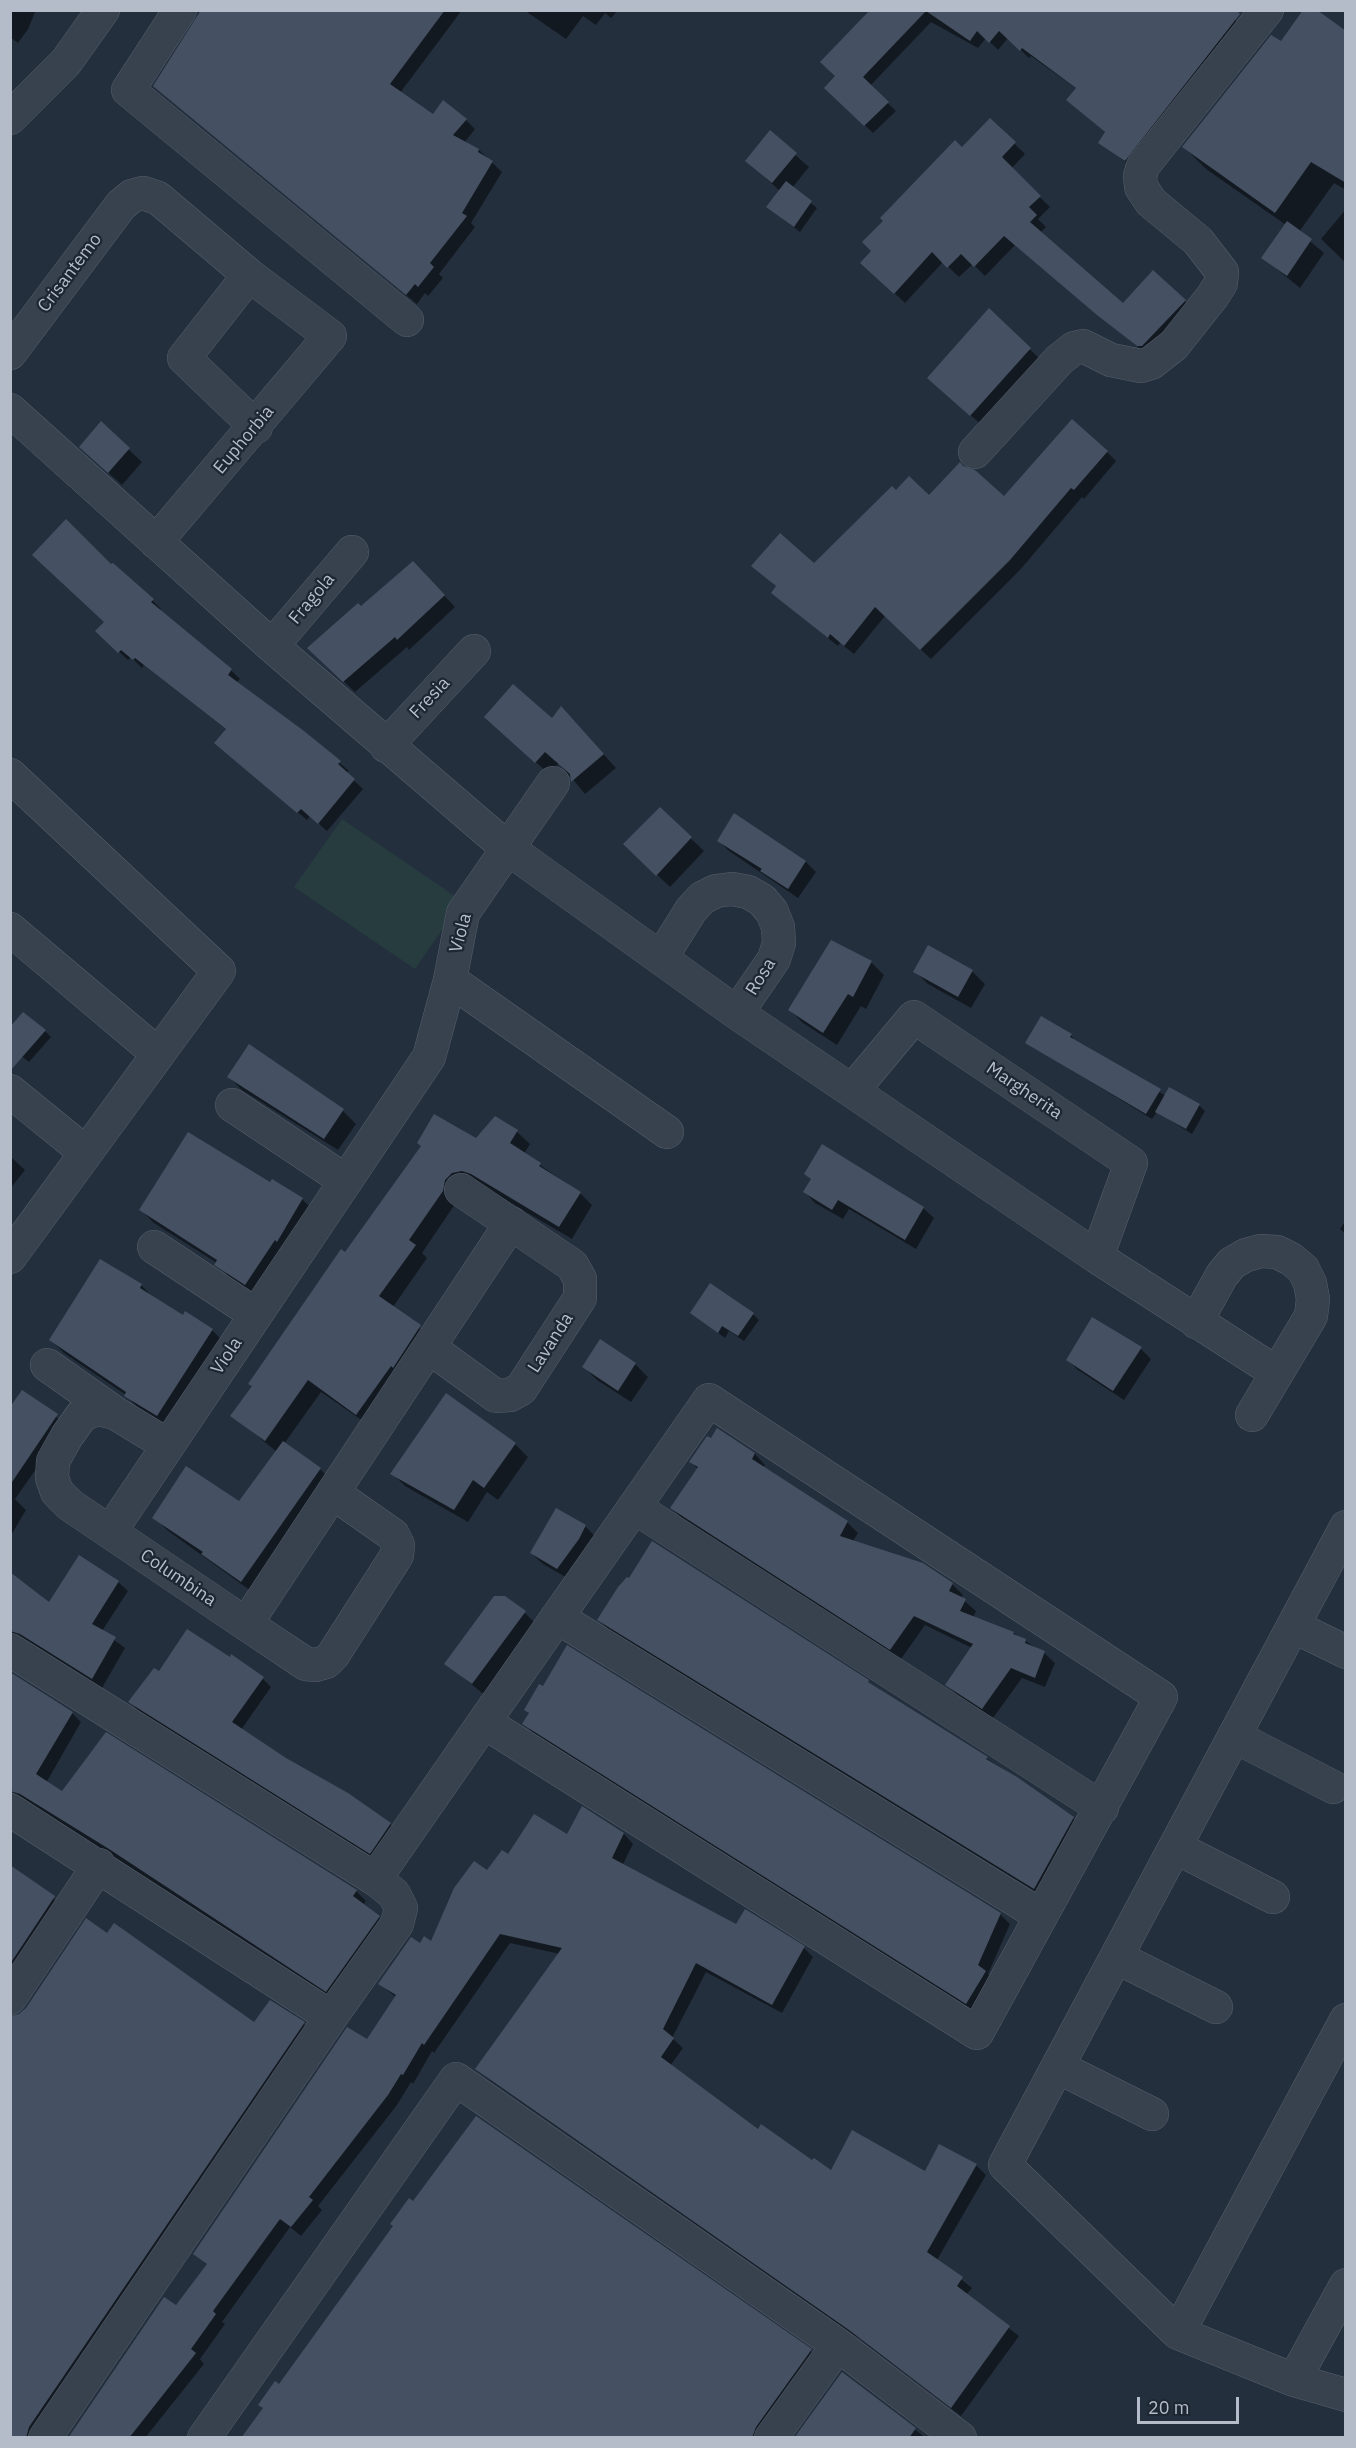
<!DOCTYPE html>
<html>
<head>
<meta charset="utf-8">
<style>
	body { margin:0 }
	#map { position:relative; width:1356px; height:2448px; overflow:hidden; background:#242f3e; font-family:"IBM Plex Sans",sans-serif }
	canvas { display:block }
	.frame { position:absolute; inset:0; border:12px solid #b4bcc9; pointer-events:none }
	.scale { position:absolute; left:1137px; top:2397px; width:102px; height:27px; box-sizing:border-box; border:3px solid #b4bcc9; border-top:0; padding-left:8px; font-size:18px; line-height:21px; white-space:nowrap; color:#b4bcc9; -webkit-text-stroke:4px #1d2633; paint-order:stroke }
</style>
</head>
<body>
<div id="map">
<canvas width="1356" height="2448"></canvas>
<div class="frame"></div>
<div class="scale">20 m</div>
</div>
<script>
const c = document.querySelector('canvas').getContext('2d');
c.lineJoin = 'round';
function fillPath(path, color) { c.fillStyle = color; c.fill(path, 'evenodd'); }
const poly = rows => new Path2D(rows.map(r => 'M' + r).join(''));
function trace(path, color, width, dash) { c.strokeStyle = color; c.lineWidth = width; c.lineCap = dash ? 'butt' : 'round'; c.setLineDash(dash || []); c.stroke(path); }
function label(font, color, halo, rows, align = 'center') {
  c.font = font + ' "IBM Plex Sans",sans-serif'; c.lineWidth = 4.5; c.setLineDash([]); c.textBaseline = 'middle'; c.strokeStyle = halo; c.fillStyle = color; for (const [text, x, y, turn = 0] of rows) {
    c.save(); c.translate(x, y); c.rotate((+turn || 0) * Math.PI / 180); c.textAlign = isNaN(turn) ? turn : align; if (halo) c.strokeText(text, 0, 0); c.fillText(text, 0, 0); c.restore();
  }
}
fillPath(poly([
	[342,819,462,901,415,969,294,887]
]), '#263c3f');
fillPath(poly([
	[10,10,36,10,28,29,18,43,10,37],
	[201,10,462,10,400,93,434,116,466,120,475,129,464,143,479,150,502,172,471,223,475,227,439,274,443,278,428,296,425,293,417,304,155,86,197,21],
	[524,10,618,10,611,18,605,13,596,25,583,16,566,39],
	[872,10,1224,10,1244,28,1134,168,1100,143,1106,133,1076,108,1077,89,1031,56,1029,58,1008,38,998,50,986,38,978,48,931,22,870,86,896,111,873,133,826,88,836,76],
	[1346,33,1346,190,1334,183,1299,232,1324,253,1300,288,1263,258,1286,225,1206,169,1184,147,1281,43],
	[990,120,1025,154,1011,169,1050,207,1038,219,1046,227,1040,233,1123,305,1185,301,1195,312,1149,356,1015,245,985,276,973,264,959,277,943,262,905,303,873,273,962,149],
	[770,133,809,167,792,188,817,208,800,232,768,207,780,191,747,161],
	[1346,209,1346,263,1321,239],
	[989,310,1041,360,983,426,940,389],
	[101,424,142,462,122,485,94,460],
	[1107,452,1116,461,1084,499,1082,497,1020,570,931,659,885,616,854,654,840,643,838,646,783,602,777,587,753,566,814,565,896,492,929,498,1004,499],
	[111,566,152,600,161,609,159,611,231,670,240,679,236,683,303,732,349,771,346,773,363,789,327,831,310,816,307,820,225,751,227,730,144,665,142,668,131,657,128,660,105,639],
	[424,574,455,607,409,650,407,647,355,692,320,659,361,608],
	[552,721,574,721,616,768,585,794,559,763,549,774,498,729],
	[660,809,704,851,670,887,638,857],
	[735,815,806,862,816,872,798,898,729,851,719,841],
	[871,962,884,975,866,1009,861,1006,837,1045,803,1023,790,1010],
	[915,971,972,971,985,984,971,1008,928,984],
	[45,1031,51,1037,29,1062,10,1047],
	[1071,1035,1076,1043,1166,1096,1199,1105,1205,1111,1192,1134,1157,1112,1152,1119,1027,1043],
	[249,1046,343,1111,356,1124,338,1150,242,1090,229,1077],
	[496,1118,517,1132,530,1144,524,1154,580,1193,592,1205,572,1239,477,1183,455,1204,422,1253,427,1258,393,1307,432,1339,370,1426,321,1392,284,1444,320,1469,333,1482,255,1594,167,1530,154,1517,239,1503,277,1452,232,1415,345,1254,476,1140],
	[10,1156,25,1170,10,1189],
	[806,1174,923,1208,934,1218,916,1249,849,1209,843,1219,815,1203,805,1192,812,1180],
	[271,1184,302,1199,315,1212,259,1297,229,1277,217,1263,154,1223,141,1210],
	[1346,1220,1346,1234,1340,1229],
	[141,1285,154,1298,183,1317,212,1330,225,1343,170,1428,139,1409,126,1395,64,1353,51,1340],
	[692,1313,753,1314,759,1320,744,1341,729,1331,725,1338],
	[1141,1349,1151,1359,1124,1400,1078,1370,1068,1360],
	[635,1364,648,1377,631,1402,597,1380,584,1367],
	[23,1392,67,1425,15,1499,26,1510,10,1537,10,1409],
	[718,1430,755,1454,765,1465,763,1468,847,1522,858,1533,853,1541,952,1584,963,1595,961,1598,976,1611,973,1617,1013,1633,1044,1653,1055,1663,1045,1687,1022,1678,993,1718,958,1695,947,1685,972,1648,925,1625,901,1659,682,1518,672,1508,698,1469,691,1462],
	[515,1444,528,1457,498,1500,487,1492,468,1522,405,1486,392,1473],
	[585,1526,596,1537,569,1579,543,1564,531,1553],
	[652,1543,1017,1778,1073,1818,1082,1827,1044,1897,608,1629,599,1620,629,1580],
	[10,1574,50,1604,118,1582,128,1591,102,1631,125,1648,102,1688,31,1643,22,1640,10,1643],
	[525,1613,538,1626,486,1696,446,1664],
	[263,1679,271,1687,241,1730,390,1824,399,1833,379,1861,139,1711,130,1702],
	[525,1710,1000,1914,1010,1924,988,1974,995,1982,976,2012,534,1733,524,1724,530,1714],
	[72,1713,81,1722,46,1783,63,1793,106,1734,356,1891,366,1901,363,1905,389,1925,336,2000,10,1790],
	[582,1808,624,1834,633,1844,622,1866,736,1926,804,1948,813,1957,782,2013,706,1972,672,2038,683,2048,670,2066,758,2131,832,2173,926,2173,976,2165,986,2175,937,2260,972,2288,966,2295,1019,2336,961,2416,860,2339,487,2078,477,2069,560,1954,510,1943,434,2053,432,2051,413,2084,411,2082,397,2105,318,2206,322,2210,301,2236,290,2227,222,2322,225,2324,200,2359,204,2364,145,2438,70,2438,208,2265,195,2254,368,2041,397,1998,380,1984,420,1945,431,1944,487,1872,508,1856,567,1836],
	[10,1866,64,1907,10,1987],
	[108,1935,254,2024,304,2024,313,2033,39,2437,10,2438,18,2016],
	[811,2351,829,2369,780,2438,243,2438,264,2409,260,2405,280,2386],
	[842,2374,926,2438,796,2438]
]), '#0007');
fillPath(poly([
	[201,10,445,10,390,84,433,114,443,100,467,119,453,135,479,149,478,152,493,161,462,213,467,216,430,263,434,267,418,287,415,284,406,295,153,86],
	[870,10,1236,10,1240,14,1125,161,1098,143,1105,132,1066,100,1076,88,1022,48,1020,51,999,31,989,43,977,31,970,41,926,11,863,77,889,102,864,126,824,88,835,76,820,62],
	[1303,10,1317,10,1346,31,1346,183,1311,162,1275,213,1182,147,1271,35,1281,41],
	[990,118,1016,142,1002,157,1041,196,1029,207,1037,215,1030,222,1123,303,1153,270,1186,300,1142,346,1137,346,1097,315,1004,236,974,267,961,254,947,268,932,252,894,294,860,263,871,251,862,242,883,221,880,218,955,140,962,147],
	[770,130,797,153,772,183,745,161],
	[786,181,812,201,794,227,766,207],
	[1287,221,1312,239,1287,276,1261,258],
	[989,308,1031,348,970,416,927,378],
	[1072,419,1108,451,1074,490,1071,488,1010,560,920,650,875,607,844,646,830,634,828,638,771,593,776,586,751,566,780,533,814,563,892,486,896,490,909,476,929,495,960,462,963,466,975,470,1004,496],
	[101,421,130,448,108,473,79,447],
	[66,519,111,564,113,563,154,599,151,602,232,669,228,675,304,731,341,761,338,764,355,779,318,824,301,809,297,813,214,743,226,729,135,658,133,660,121,650,118,653,95,631,104,622,32,555],
	[413,561,445,595,397,640,395,637,343,682,307,648,358,603,361,606],
	[513,684,552,718,561,706,604,754,571,782,570,774,545,752,535,763,484,717],
	[660,807,692,837,656,876,623,844],
	[734,813,806,861,788,889,760,871,762,869,717,841],
	[831,940,872,961,853,997,848,994,823,1033,788,1010],
	[928,945,973,970,958,997,913,972],
	[23,1012,46,1030,10,1071,10,1027],
	[1041,1016,1072,1034,1070,1037,1161,1089,1146,1114,1025,1043],
	[249,1044,344,1109,324,1139,227,1077],
	[1169,1087,1200,1104,1186,1129,1155,1112],
	[434,1114,476,1138,495,1116,518,1130,510,1143,541,1163,539,1166,581,1192,559,1227,471,1174,462,1171,452,1173,445,1180,443,1191,409,1240,416,1245,379,1296,421,1325,393,1368,391,1366,356,1415,308,1380,265,1441,230,1416,252,1386,248,1384,341,1249,345,1252,421,1146,417,1143],
	[188,1132,270,1182,272,1179,303,1198,277,1242,275,1240,245,1285,214,1265,217,1260,139,1210],
	[822,1144,924,1207,905,1240,838,1200,832,1210,803,1192,811,1179,804,1174],
	[100,1259,142,1284,140,1288,183,1315,185,1311,213,1329,157,1416,124,1396,126,1392,49,1340],
	[710,1283,754,1313,738,1336,722,1326,718,1333,690,1313],
	[1092,1317,1142,1347,1113,1391,1066,1360],
	[600,1339,636,1363,618,1391,582,1367],
	[22,1390,58,1414,10,1485,10,1407],
	[446,1393,516,1443,484,1488,473,1480,454,1510,390,1474],
	[717,1428,755,1453,752,1459,848,1521,840,1536,923,1563,953,1583,949,1591,966,1599,960,1611,1014,1632,1013,1634,1026,1639,1025,1643,1045,1651,1035,1678,1011,1668,982,1709,945,1685,973,1644,914,1616,890,1650,670,1508,698,1467,689,1462,707,1436,711,1438],
	[283,1441,321,1468,241,1582,201,1554,203,1552,152,1518,186,1466,239,1501],
	[556,1508,586,1525,579,1539,557,1569,530,1553],
	[652,1541,869,1680,868,1682,988,1757,986,1759,1017,1777,1074,1817,1034,1889,597,1620,618,1587,627,1577,629,1578],
	[79,1555,119,1581,92,1624,116,1637,92,1679,20,1634,10,1631,10,1572,49,1602],
	[494,1596,505,1596,526,1611,472,1684,444,1664],
	[187,1629,230,1657,231,1654,264,1677,232,1722,286,1758,348,1793,391,1823,370,1854,128,1702,154,1668,159,1671],
	[567,1645,1001,1913,978,1965,986,1971,966,2004,522,1724,529,1713,524,1710,539,1684,543,1686],
	[10,1672,73,1712,36,1774,62,1791,106,1732,357,1890,353,1896,380,1916,326,1992,109,1849,20,1794,10,1791],
	[582,1806,624,1833,612,1858,736,1924,745,1909,805,1946,772,2005,696,1963,663,2029,674,2038,661,2057,758,2129,761,2124,812,2160,814,2158,831,2170,852,2130,925,2171,939,2144,977,2164,927,2252,963,2277,957,2286,1010,2326,951,2408,849,2330,475,2069,562,1948,500,1934,424,2045,422,2043,403,2075,401,2074,388,2095,309,2197,313,2200,291,2227,280,2219,213,2311,216,2314,191,2349,196,2353,129,2438,68,2438,164,2297,176,2305,207,2264,193,2254,347,2027,367,2039,396,1995,378,1984,411,1937,420,1943,424,1936,431,1941,454,1888,474,1861,487,1870,502,1850,508,1854,534,1814,567,1834],
	[10,1865,55,1896,10,1964],
	[86,1918,107,1933,114,1923,254,2022,270,2000,305,2022,29,2427,26,2438,10,2438,10,2016,19,2014,26,2008],
	[476,2116,812,2349,756,2427,752,2438,241,2438,263,2408,258,2405,275,2381,279,2384,393,2226,390,2224,409,2198,413,2201],
	[842,2372,916,2428,909,2438,794,2438]
]), '#455162');
const minor = poly([
	[180,10,128,90,407,320],
	[10,118,66,62,103,10],
	[249,275,184,358,256,427],
	[10,353,121,205,132,196,143,193,158,198,249,275,330,336,156,542],
	[10,410,272,646,506,847,737,1013,1097,1257,1277,1373],
	[975,452,1059,360,1074,348,1083,346,1111,360,1141,366,1151,363,1174,345,1212,297,1221,283,1222,272,1198,241,1151,202,1141,187,1140,176,1143,166,1267,10],
	[272,646,352,552],
	[386,746,474,651],
	[10,775,219,971,10,1257],
	[10,929,158,1054],
	[661,958,691,910,702,898,716,891,732,889,748,892,762,900,772,912,778,927,779,943,774,959,737,1013],
	[450,980,667,1132],
	[853,1090,914,1017,1131,1163,1097,1257],
	[10,1091,85,1152],
	[232,1105,346,1181],
	[154,1247,255,1314],
	[1196,1322,1222,1275,1232,1263,1246,1255,1261,1251,1277,1252,1291,1259,1303,1269,1310,1283,1313,1299,1311,1316,1252,1415],
	[430,1348,496,1396,510,1395,521,1389,580,1298,580,1279,572,1265,461,1190],
	[47,1365,115,1413],
	[166,1444,115,1413,97,1409,82,1415,67,1436,53,1461,52,1478,57,1492,70,1505,246,1624,306,1664,315,1665,326,1662,333,1655,397,1555,398,1545,393,1535,333,1493],
	[634,1507,1102,1808],
	[1346,1527,1005,2165,1178,2333,1294,2380,1346,2395],
	[110,1532,429,1057,450,980,463,913,553,783],
	[557,1617,1040,1915],
	[246,1624,511,1223],
	[1293,1626,1346,1652],
	[10,1650,375,1879,394,1894,401,1908,397,1924,331,2017,45,2438],
	[1234,1736,1333,1787],
	[10,1810,331,2017],
	[1175,1847,1273,1897],
	[375,1879,484,1722,709,1400,1161,1697,977,2033,484,1722],
	[1116,1957,1216,2007],
	[10,1998,99,1865],
	[1058,2067,1152,2114],
	[1178,2333,1346,2020],
	[1294,2380,1346,2285],
	[204,2438,456,2079,838,2345,960,2438],
	[771,2438,838,2345]
]);
trace(minor, '#565f6c', 34);
trace(minor, '#38414e', 33);
label('18px', '#b4bcc9', '#1d2633', [
	["Crisantemo",70,273,-53],
	["Euphorbia",244,440,-50],
	["Fragola",312,599,-50],
	["Fresia",430,698,-47],
	["Viola",461,933,-75],
	["Rosa",761,977,-58],
	["Margherita",1024,1091,34],
	["Lavanda",551,1343,-57],
	["Viola",227,1356,-56],
	["Columbina",178,1578,34]
]);
</script>
</body>
</html>
